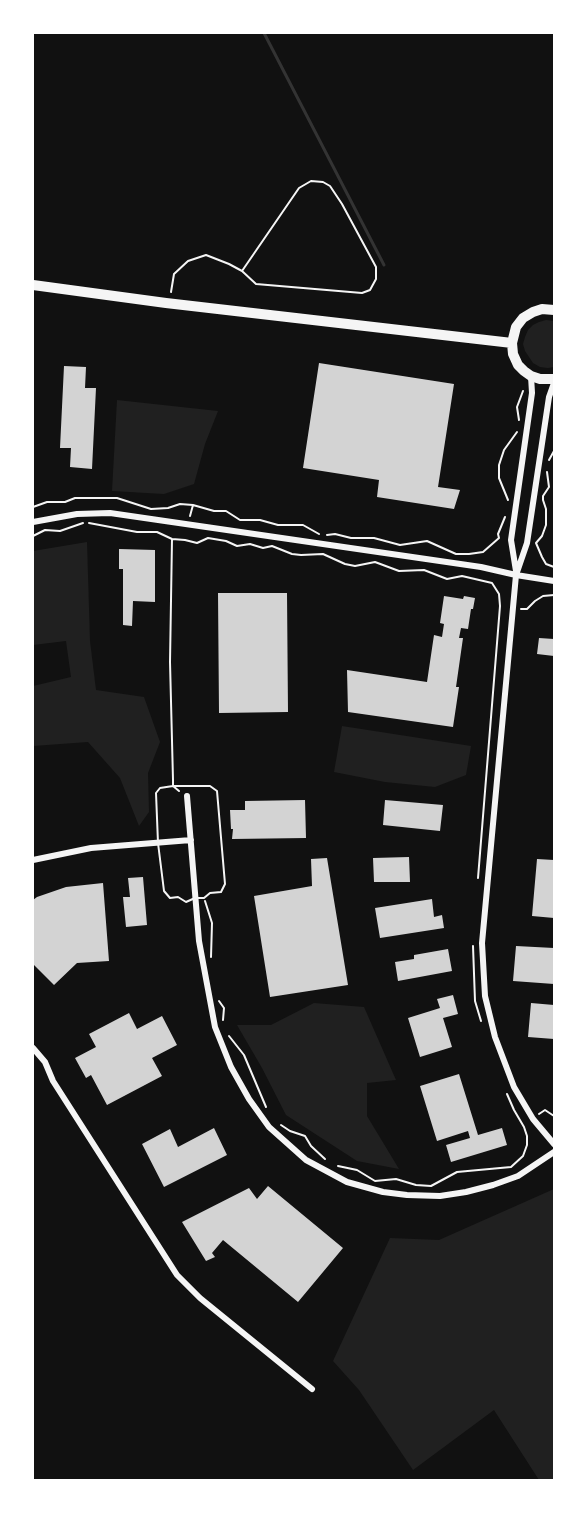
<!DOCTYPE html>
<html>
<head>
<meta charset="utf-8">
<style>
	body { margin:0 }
	#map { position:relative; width:587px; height:1513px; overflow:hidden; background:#111; font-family:"Crimson Pro",serif }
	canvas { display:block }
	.frame { position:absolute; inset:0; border:34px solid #fff; pointer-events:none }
</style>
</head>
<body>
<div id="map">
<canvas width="587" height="1513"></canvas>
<div class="frame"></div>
</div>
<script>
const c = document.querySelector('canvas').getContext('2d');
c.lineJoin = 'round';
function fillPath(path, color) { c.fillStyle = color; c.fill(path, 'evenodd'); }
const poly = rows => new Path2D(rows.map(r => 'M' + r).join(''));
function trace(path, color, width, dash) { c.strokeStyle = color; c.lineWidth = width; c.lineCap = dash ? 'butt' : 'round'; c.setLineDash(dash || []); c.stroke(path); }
fillPath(poly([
	[546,320,554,321,554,367,548,368,540,367,533,363,525,351,523,344,525,337,528,330,533,325,539,322],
	[117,400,218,411,205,444,194,484,164,494,112,491],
	[87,542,90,641,96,690,144,697,160,742,148,773,149,812,139,826,120,778,88,742,33,746,33,686,71,677,66,641,33,645,33,551],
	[342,726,471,746,466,775,435,787,385,782,334,772],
	[314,1003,364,1007,396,1080,367,1083,367,1116,399,1169,357,1161,286,1115,262,1068,237,1025,271,1025],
	[554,1189,554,1480,539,1480,494,1410,413,1470,359,1390,333,1361,390,1238,439,1240]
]), '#202020');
trace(poly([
	[264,33,384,265]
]), '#333', 3);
fillPath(poly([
	[319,363,454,384,438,487,460,490,454,509,377,497,379,480,303,468],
	[64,366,86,367,85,388,96,388,92,469,70,467,71,448,60,448],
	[119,549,155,550,155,602,133,601,132,626,123,625,123,569,119,569],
	[218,593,287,593,288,712,219,713],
	[444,596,463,599,464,596,475,598,473,609,471,609,468,629,461,628,459,638,463,638,456,687,459,687,453,727,348,712,347,670,427,682,434,635,442,637,444,624,440,623],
	[539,638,554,639,554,656,537,654],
	[305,800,306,838,232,839,233,829,231,829,230,810,245,810,245,801],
	[385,800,443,805,440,831,383,825],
	[409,857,410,882,374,882,373,858],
	[327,858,348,985,270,997,254,896,312,886,311,859],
	[537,859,554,860,554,918,532,916],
	[143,877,147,925,126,927,123,897,130,897,128,878],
	[103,883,109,961,77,963,54,985,33,964,33,900,37,897,66,887],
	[432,899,434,917,442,915,444,928,380,938,375,908],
	[516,946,554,948,554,984,513,981],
	[448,949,452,971,398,981,395,962,414,959,414,955],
	[453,995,458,1014,443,1018,452,1047,420,1057,408,1018,440,1008,437,999],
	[531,1003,554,1005,554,1039,528,1037],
	[129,1013,137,1029,162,1016,177,1045,152,1058,162,1076,107,1105,91,1075,86,1078,75,1058,96,1047,89,1034],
	[459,1074,478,1135,502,1128,507,1145,451,1162,446,1145,470,1138,468,1131,437,1141,420,1086],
	[214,1128,227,1155,164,1187,142,1144,170,1129,178,1147],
	[268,1186,343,1248,298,1302,223,1240,212,1253,215,1257,206,1261,182,1222,249,1188,257,1199]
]), '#d3d3d3');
trace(poly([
	[171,292,174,274,188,261,206,255,229,264,242,271,299,188,311,181,323,182,330,186,342,204,376,267,376,279,370,290,362,293,256,284,242,271],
	[519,420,517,407,523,391],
	[549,460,554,451],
	[547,472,549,487,543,496,543,500,546,509,546,525,542,536,536,543,542,557,546,564,554,567],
	[508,500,499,478,499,465,504,450,517,432],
	[33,507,47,502,65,502,75,498,117,498,151,509,168,508,180,504,193,505],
	[190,516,193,505,214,511,226,511,240,520,260,520,278,525,303,525,319,534],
	[89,523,137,532,157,532,172,539,185,540,197,543,208,538,226,541,237,546,250,544,263,548,272,546,292,554,301,555,323,554,345,564,355,566,375,562,399,571,424,570,447,579,462,576,492,583,499,594,500,606,478,878],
	[327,535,335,534,351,538,374,538,400,545,427,541,456,554,469,554,483,552,499,538,498,534,505,517],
	[33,536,45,530,60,531,83,523],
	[172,539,170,662,173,780,173,786,179,791],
	[521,609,527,609,535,601,543,596,554,595],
	[173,786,210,786,217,791,225,884,221,892,210,893,204,898,195,898,186,902,178,897,170,898,164,891,158,843,156,793,160,788,173,786],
	[205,901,212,923,211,957],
	[473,946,475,1001,481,1021],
	[219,1001,224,1008,223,1020],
	[229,1036,244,1055,266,1107],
	[539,1114,545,1110,554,1116],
	[281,1125,290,1131,305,1136,311,1146,325,1159],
	[338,1166,357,1170,375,1181,396,1179,416,1185,431,1186,457,1172,511,1167,523,1156,527,1145,527,1136,524,1127,514,1110,507,1094]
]), '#f5f5f5', 2);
trace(poly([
	[554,383,549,397,527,543,516,575,482,943,485,996,495,1037,514,1087,533,1119,554,1144],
	[33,522,77,514,110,513,481,567,516,575,554,581],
	[516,571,511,540,532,393,531,376],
	[187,796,199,941,215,1027,231,1067,249,1099,269,1127,306,1160,347,1182,383,1192,407,1195,440,1196,466,1192,493,1185,518,1176,554,1152],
	[33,860,91,848,191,840],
	[33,1048,45,1062,53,1081,177,1275,200,1298,312,1389]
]), '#f5f5f5', 6);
trace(poly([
	[33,285,166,303,512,343],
	[554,310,542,309,533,312,523,318,516,327,512,343,513,354,518,365,524,371,531,376,540,379,554,379]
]), '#f5f5f5', 10);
</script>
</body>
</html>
